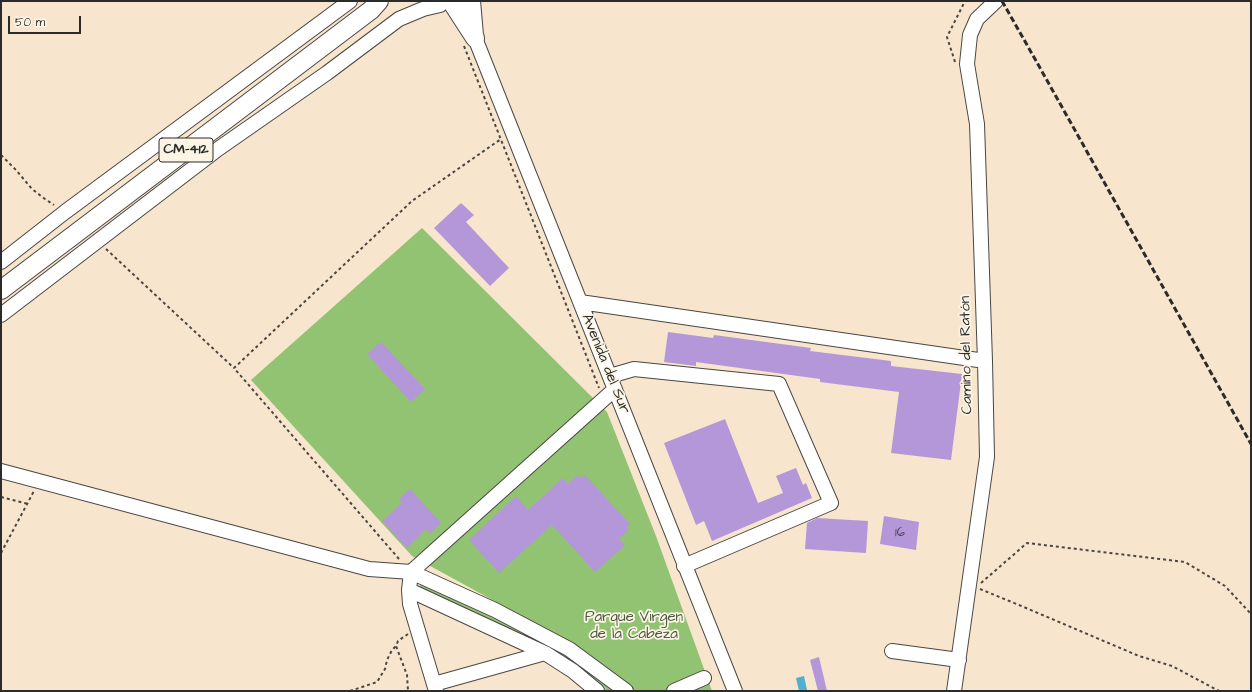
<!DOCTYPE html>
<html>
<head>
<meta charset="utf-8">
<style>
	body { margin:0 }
	#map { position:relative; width:1252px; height:692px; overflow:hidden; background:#f8e5cd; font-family:"Architects Daughter",sans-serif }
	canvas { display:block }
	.frame { position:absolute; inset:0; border:2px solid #2b2b2b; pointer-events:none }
	.scale { position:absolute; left:8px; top:16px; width:73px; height:18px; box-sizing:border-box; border:2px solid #2b2b2b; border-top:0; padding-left:5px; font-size:12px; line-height:14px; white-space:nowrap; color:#2b2b2b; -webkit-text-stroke:3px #fcf5e5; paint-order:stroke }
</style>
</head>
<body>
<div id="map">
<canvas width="1252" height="692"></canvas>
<div class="frame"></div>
<div class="scale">50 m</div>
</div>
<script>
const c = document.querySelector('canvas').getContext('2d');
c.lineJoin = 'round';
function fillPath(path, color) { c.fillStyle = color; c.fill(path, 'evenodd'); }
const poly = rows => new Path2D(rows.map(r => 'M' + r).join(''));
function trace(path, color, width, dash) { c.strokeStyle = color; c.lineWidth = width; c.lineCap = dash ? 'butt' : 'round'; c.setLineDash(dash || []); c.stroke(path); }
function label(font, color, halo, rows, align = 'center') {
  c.font = font + ' "Architects Daughter",sans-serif'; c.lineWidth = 3.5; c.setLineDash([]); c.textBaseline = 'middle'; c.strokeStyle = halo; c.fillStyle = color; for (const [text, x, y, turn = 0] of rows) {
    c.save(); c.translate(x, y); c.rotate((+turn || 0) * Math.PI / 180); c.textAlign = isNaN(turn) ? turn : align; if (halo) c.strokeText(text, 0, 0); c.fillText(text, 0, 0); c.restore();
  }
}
fillPath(poly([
	[422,228,607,412,656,536,712,691,635,691,540,626,412,556,251,380],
	[421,582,478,608,558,649,616,691,605,691,560,658,419,589]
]), '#92c373');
fillPath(poly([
	[804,676,807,690,799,691,796,678]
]), '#4fb0ce');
fillPath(poly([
	[461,203,474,215,466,222,509,268,490,286,434,228],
	[668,332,713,338,714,335,811,348,810,351,891,361,891,366,962,374,951,460,891,453,899,392,820,382,820,379,696,362,696,366,664,362],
	[381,342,425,389,411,402,367,354],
	[725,419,758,503,783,493,776,476,796,468,803,485,806,483,812,498,712,541,704,521,696,525,664,443],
	[578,475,581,478,585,475,630,524,627,527,629,530,619,539,625,545,595,572,552,525,499,573,469,540,516,496,528,510,563,478,568,484],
	[410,489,441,523,430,533,426,529,407,548,382,521,402,503,399,499],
	[884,516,919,522,916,550,880,544],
	[817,518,868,521,866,553,805,549,807,523],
	[819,657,827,691,818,691,810,660]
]), '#b397d9');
const minor = poly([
	[475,38,735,691],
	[1,262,65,212,350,1],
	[580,302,985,361],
	[1,315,218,149,327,73,399,19,423,9,440,5],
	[610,376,634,369,779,384,831,503,684,566],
	[1,471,369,569,411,572,495,610,569,649,626,691],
	[409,590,410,604,436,691],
	[892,651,959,660],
	[434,684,545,653],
	[597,691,573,671,545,653,409,590,411,572,615,389],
	[674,691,704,678],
	[954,691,987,457,985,361,977,124,967,64,970,35,977,19,996,1]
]);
const major = poly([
	[451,1,475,38],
	[471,1,474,35],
	[1,290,371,10,379,1]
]);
trace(minor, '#4a4743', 16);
trace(major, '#4a4743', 20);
trace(poly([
	[464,46,599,388],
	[955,62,947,37,965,1],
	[1,155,16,170,32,189,45,199,54,205],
	[106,249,234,368],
	[1,497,28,504],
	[1,553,34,491],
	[399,559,234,368,412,201,501,139],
	[981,583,1027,543,1185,562,1225,586,1251,614],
	[980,589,1019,605,1139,656,1172,666,1219,691],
	[408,634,398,641,396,646,407,675,408,691],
	[350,691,377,682,385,669,387,660,392,650,396,646]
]), '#4a4743', 2, [3, 3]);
trace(minor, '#fff', 14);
trace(major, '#fff', 18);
trace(poly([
	[1002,1,1035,59,1251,444]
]), '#2b2b2b', 3, [6, 3]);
label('13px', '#4d4656', null, [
	["16",900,533]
]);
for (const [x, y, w] of [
	[186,150,54]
]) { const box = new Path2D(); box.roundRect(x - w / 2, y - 12, w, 24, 3); c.fillStyle = '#fcf5e5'; c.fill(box); trace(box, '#2b2b2b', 1); }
label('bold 14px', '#2b2b2b', null, [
	["CM-412",186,150]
]);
label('15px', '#2b2b2b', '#fcf5e5', [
	["Camino del Ratón",967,355,-91],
	["Avenida del Sur",605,364,68]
]);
label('15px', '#4a5941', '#fcf5e5', [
	["Parque Virgen",634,618],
	["de la Cabeza",634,635]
]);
</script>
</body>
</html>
